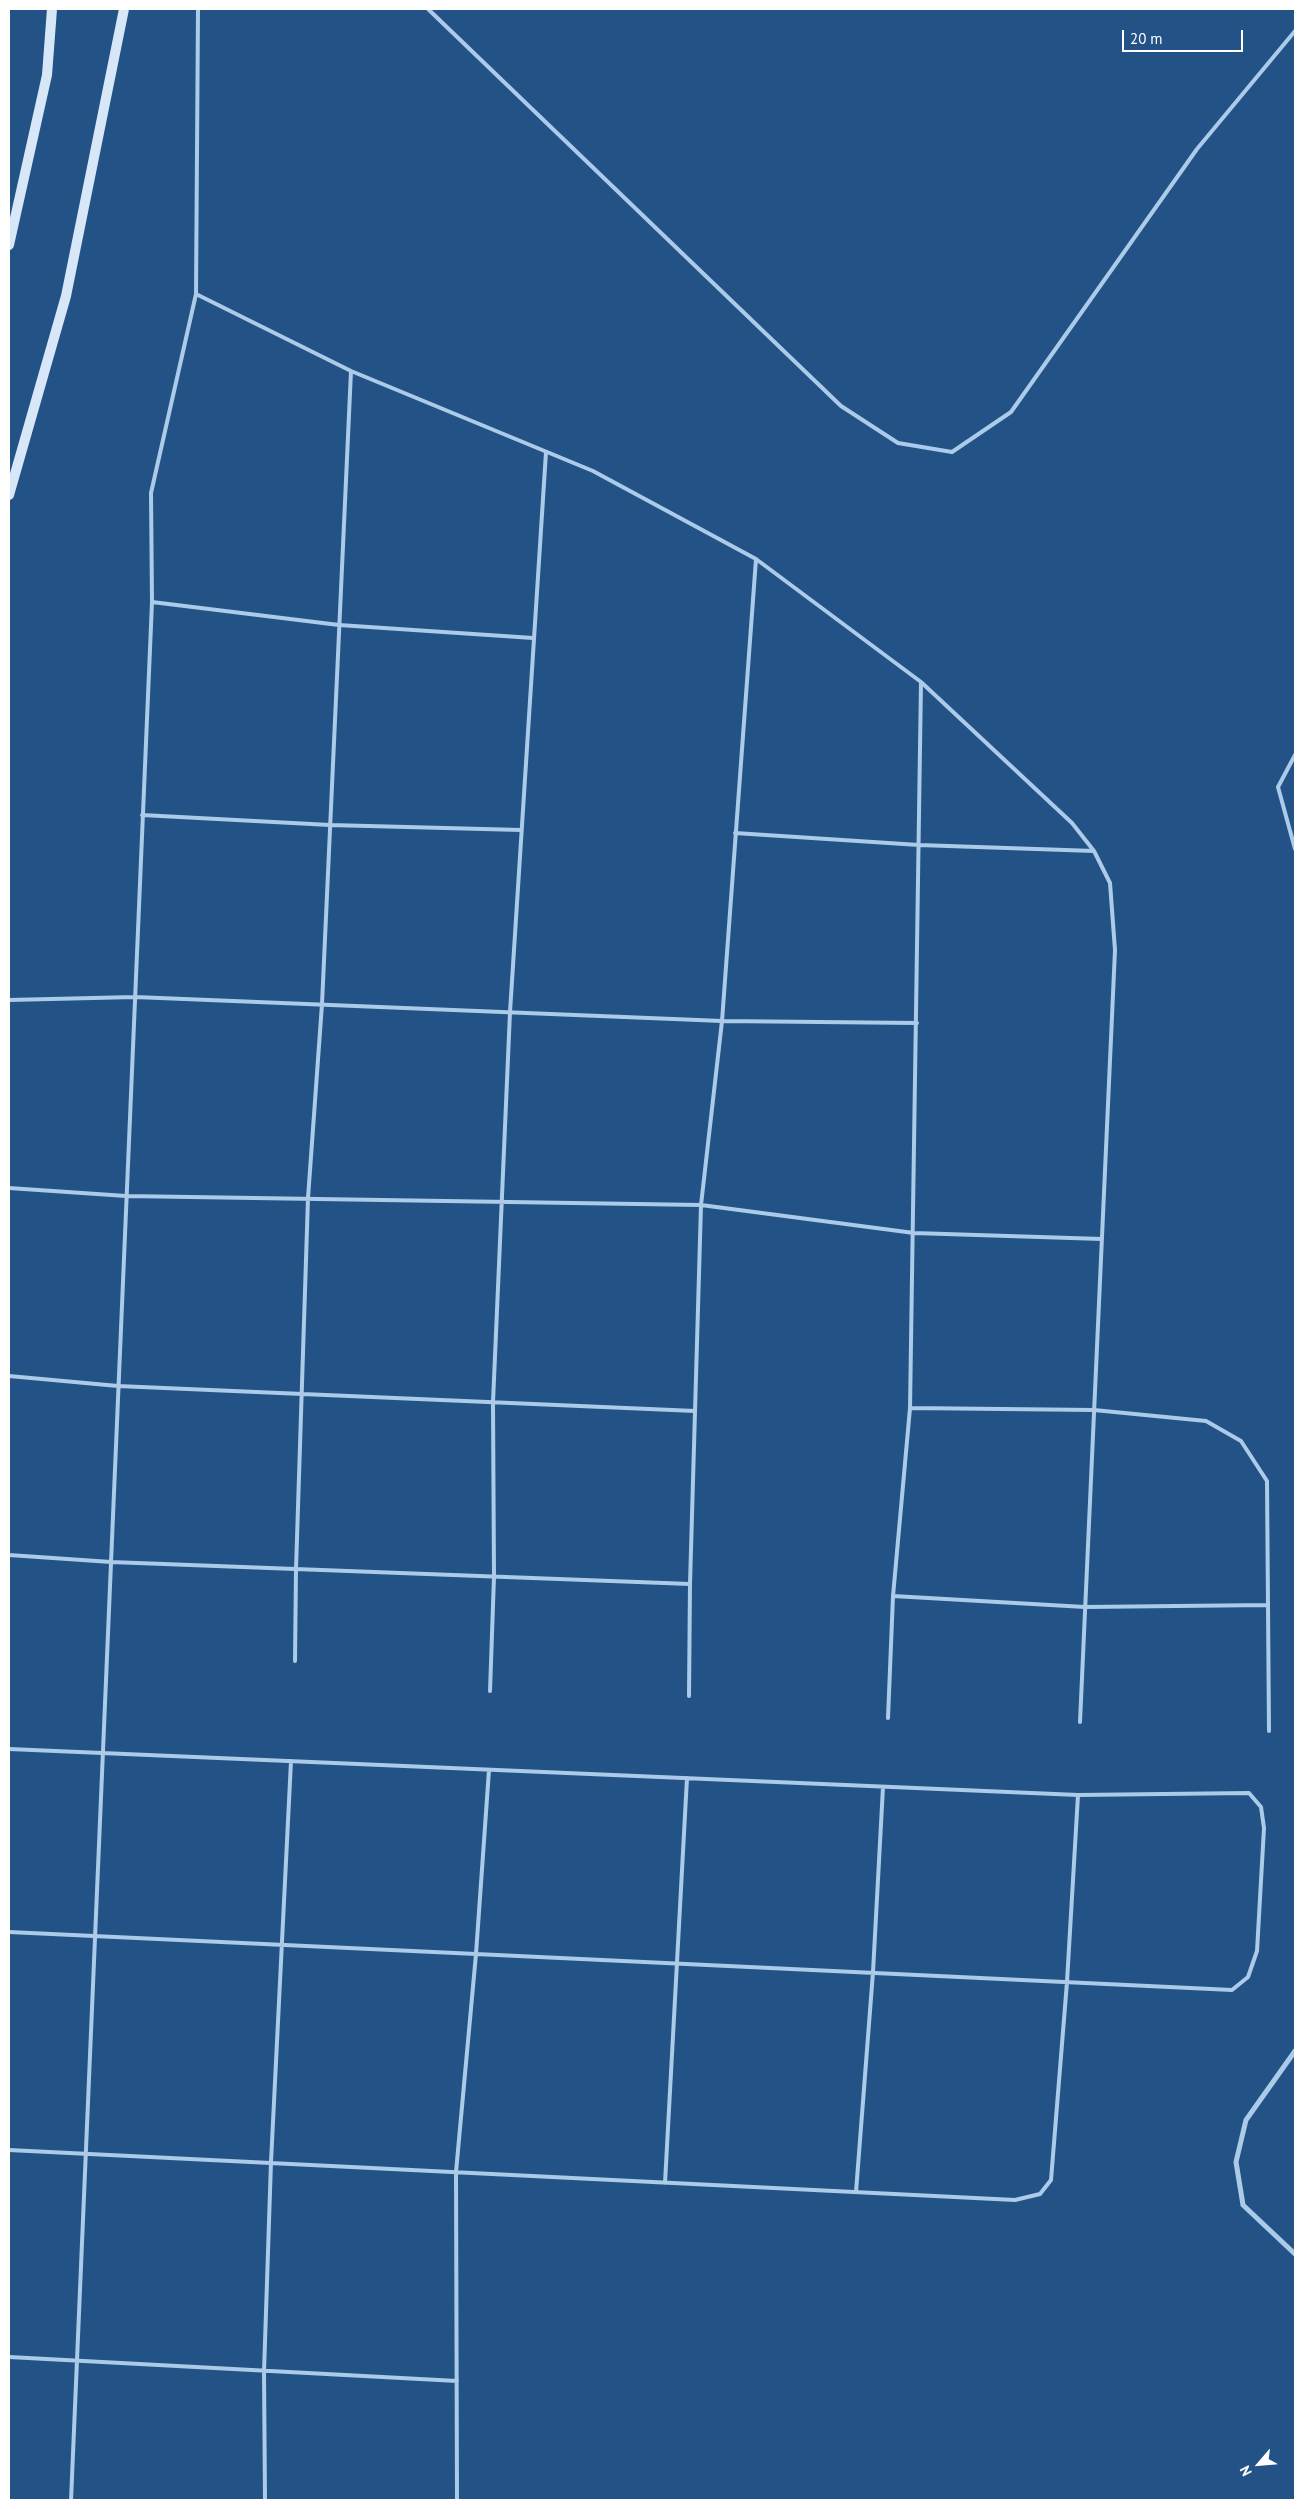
<!DOCTYPE html>
<html>
<head>
<meta charset="utf-8">
<style>
	body { margin:0 }
	#map { position:relative; width:1304px; height:2509px; overflow:hidden; background:#235386; font-family:"PT Sans",sans-serif }
	canvas { display:block }
	.frame { position:absolute; inset:0; border:10px solid #fff; pointer-events:none }
	.north { position:absolute; left:1234px; top:2439px; width:50px; height:50px; -webkit-text-stroke:4px #235386; paint-order:stroke; rotate:243deg; font-size:14px; font-weight:700; line-height:20px; text-align:center; color:#fff }
	.north::after { content:''; display:block; margin:auto; width:18px; height:22px; background:#fff; clip-path:polygon(50% 0,100% 100%,50% 72%,0 100%) }
	.scale { position:absolute; left:1122px; top:30px; width:121px; height:22px; box-sizing:border-box; border:2px solid #fff; border-top:0; padding-left:6px; font-size:15px; line-height:18px; white-space:nowrap; color:#fff; -webkit-text-stroke:4px #235386; paint-order:stroke }
</style>
</head>
<body>
<div id="map">
<canvas width="1304" height="2509"></canvas>
<div class="frame"></div>
<div class="north">N</div>
<div class="scale">20 m</div>
</div>
<script>
const c = document.querySelector('canvas').getContext('2d');
c.lineJoin = 'round';
const poly = rows => new Path2D(rows.map(r => 'M' + r).join(''));
function trace(path, color, width, dash) { c.strokeStyle = color; c.lineWidth = width; c.lineCap = dash ? 'butt' : 'round'; c.setLineDash(dash || []); c.stroke(path); }
trace(poly([
	[428,9,841,406,898,443,952,452,1011,412,1197,149,1295,31],
	[196,294,351,371,593,471,756,559,921,682,1072,823,1094,851,1110,883,1115,950,1080,1722],
	[152,602,339,625,533,638],
	[1295,755,1278,787,1295,849],
	[142,815,330,825,521,830],
	[735,833,919,845,1094,851],
	[9,1000,135,997,722,1021,917,1023],
	[9,1188,126,1196,701,1205,914,1233,1102,1239],
	[9,1376,118,1386,695,1411],
	[910,1408,1094,1410,1206,1421,1241,1441,1267,1481,1269,1731],
	[9,1555,111,1562,690,1584],
	[893,1596,1085,1607,1268,1605],
	[295,1661,296,1569,308,1198,322,1004,351,371],
	[490,1691,494,1577,493,1402,510,1012,546,452],
	[689,1696,690,1584,701,1205,722,1021,756,559],
	[888,1718,893,1596,910,1408,921,682],
	[9,1749,1078,1795,1249,1793,1261,1807,1264,1828,1257,1951,1248,1977,1232,1990,476,1954,456,2172,457,2500],
	[9,1932,476,1954,489,1770],
	[9,2150,1015,2200,1040,2194,1051,2180,1067,1982,1078,1795],
	[665,2183,687,1778],
	[856,2192,873,1972,883,1787],
	[9,2357,457,2381],
	[71,2500,152,602,151,493,196,294,198,9],
	[265,2500,264,2372,271,2162,291,1761]
]), '#accbe9', 4);
trace(poly([
	[1295,2051,1246,2120,1236,2162,1243,2205,1295,2254]
]), '#accbe9', 5);
trace(poly([
	[9,245,47,75,52,9],
	[9,495,66,296,124,9]
]), '#d7e7f7', 10);
</script>
</body>
</html>
